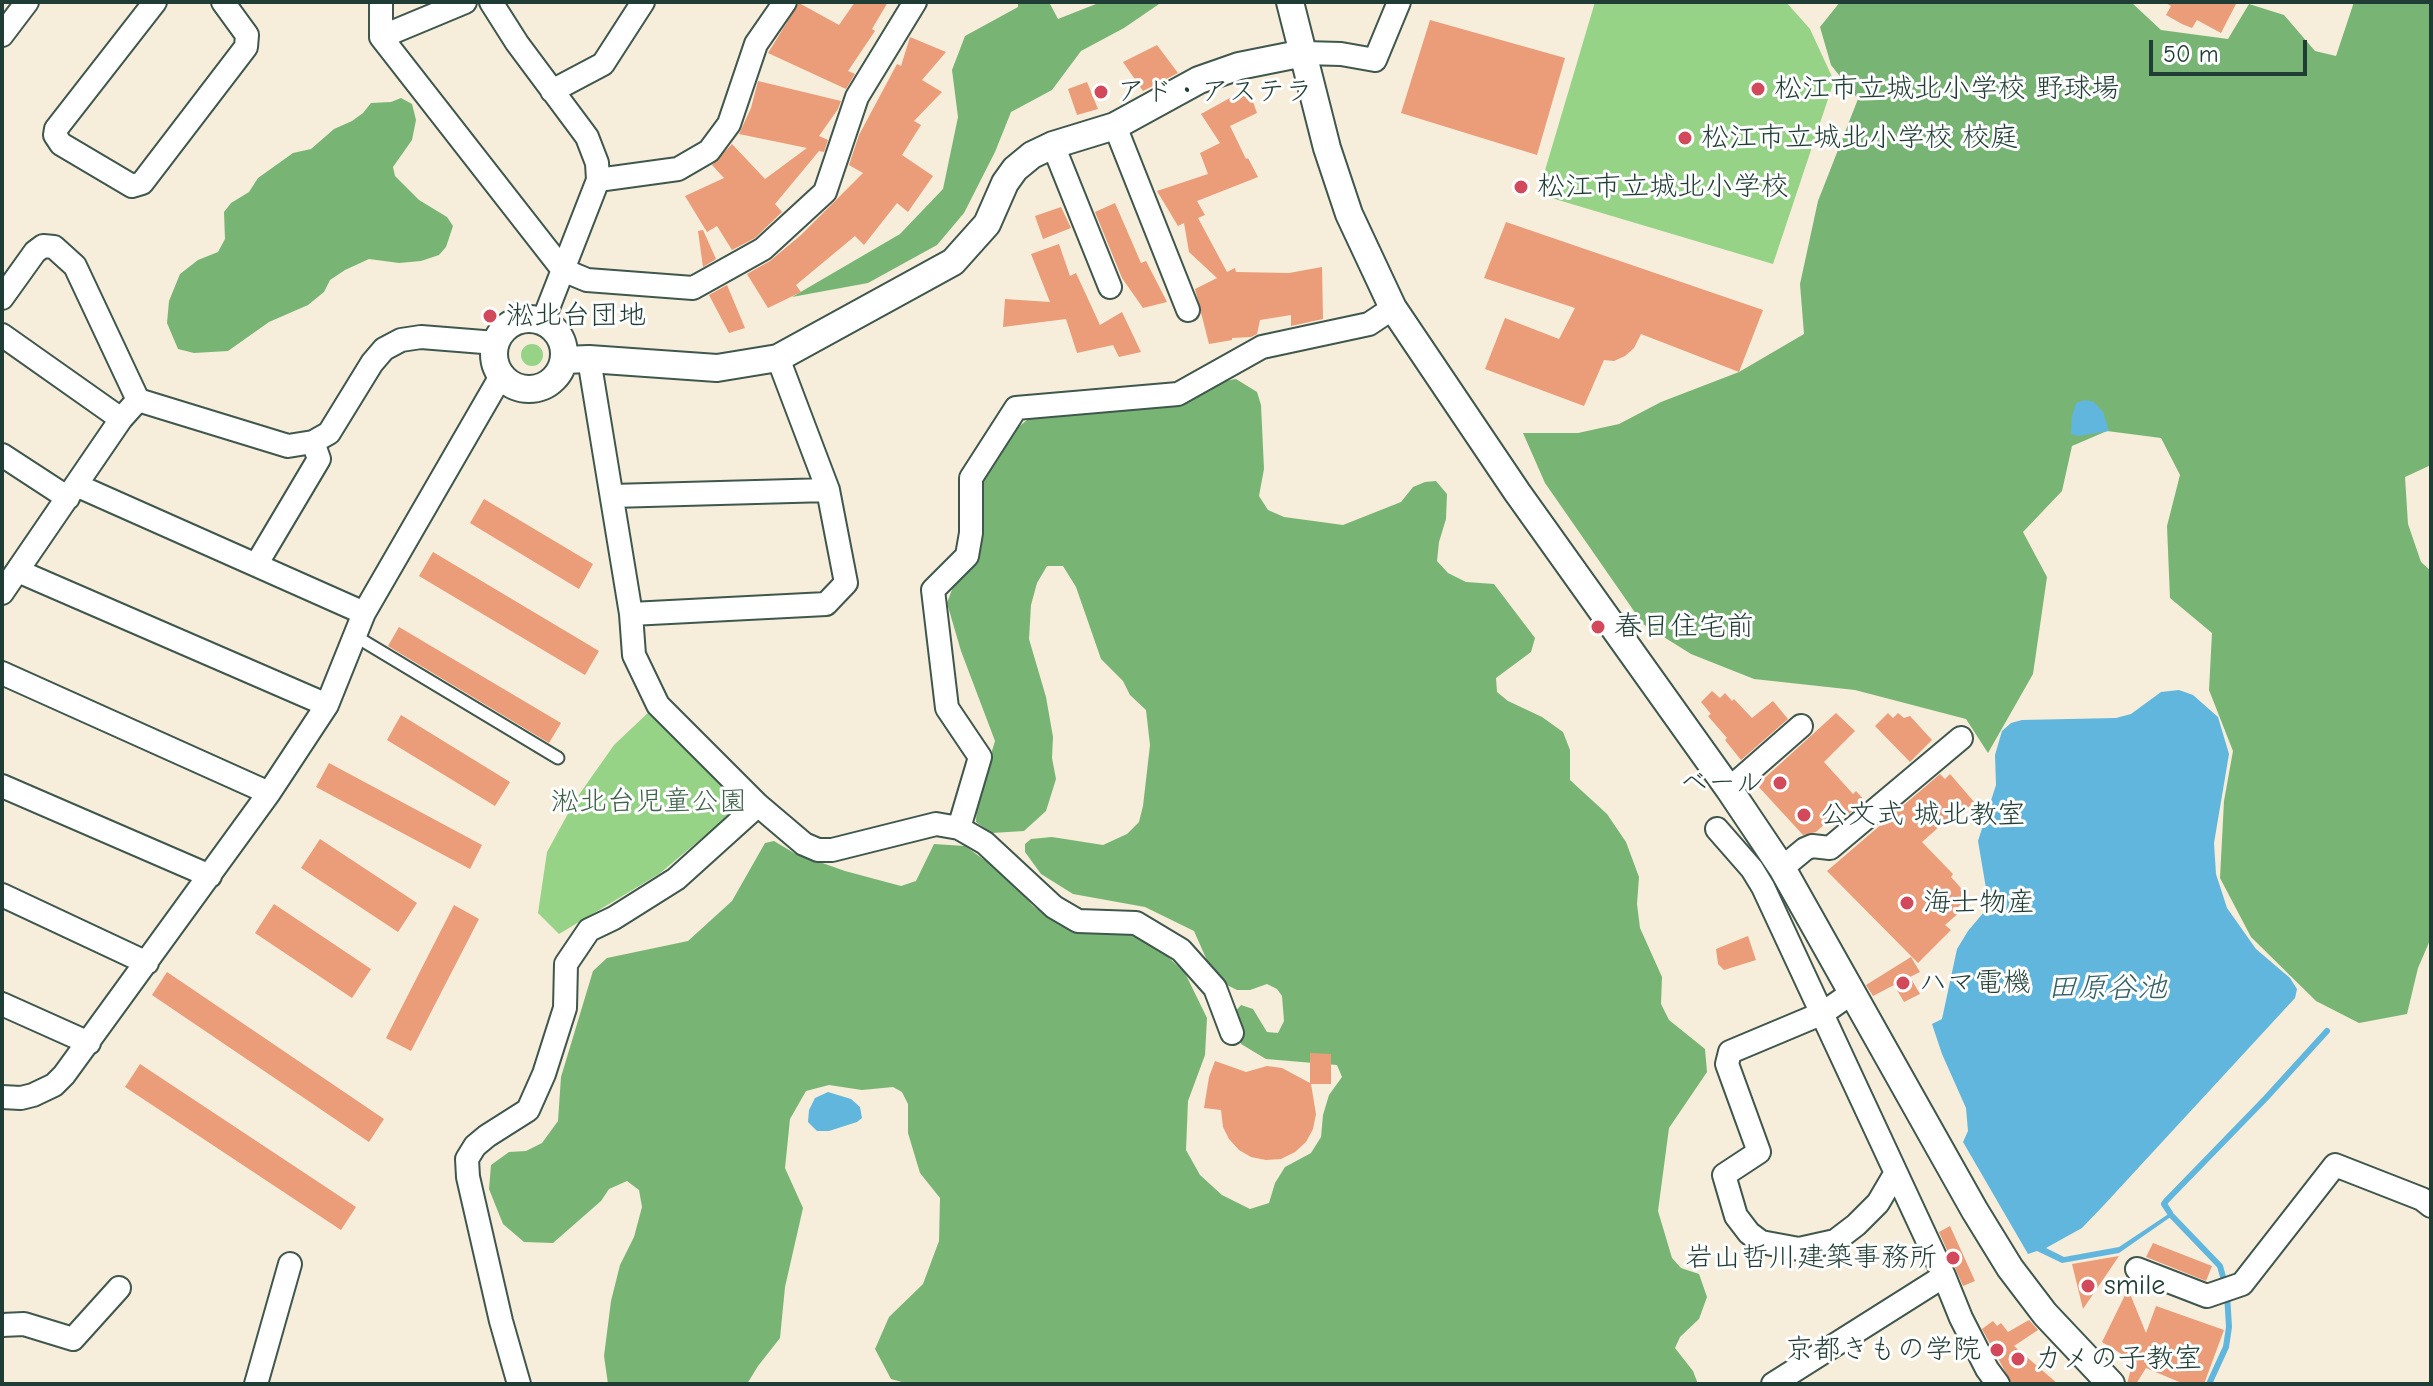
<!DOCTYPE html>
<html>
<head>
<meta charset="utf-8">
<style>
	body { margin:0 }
	#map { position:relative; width:2433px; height:1386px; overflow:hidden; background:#f6eddb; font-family:"Comic Neue",sans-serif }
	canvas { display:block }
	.frame { position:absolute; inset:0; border:4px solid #1f3d34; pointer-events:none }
	.scale { position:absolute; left:2149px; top:40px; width:158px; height:36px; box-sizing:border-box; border:4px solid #1f3d34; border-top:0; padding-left:10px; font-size:24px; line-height:28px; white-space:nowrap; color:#1f3d34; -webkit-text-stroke:6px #fff; paint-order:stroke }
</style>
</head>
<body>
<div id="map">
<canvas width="2433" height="1386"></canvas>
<div class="frame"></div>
<div class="scale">50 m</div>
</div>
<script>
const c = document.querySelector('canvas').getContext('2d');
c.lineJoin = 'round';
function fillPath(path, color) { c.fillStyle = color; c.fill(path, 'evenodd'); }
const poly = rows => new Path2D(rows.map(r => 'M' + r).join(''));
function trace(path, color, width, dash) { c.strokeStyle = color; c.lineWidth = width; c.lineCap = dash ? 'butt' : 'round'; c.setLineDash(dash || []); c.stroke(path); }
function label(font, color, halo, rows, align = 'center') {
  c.font = font + ' "Comic Neue","Klee One",sans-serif'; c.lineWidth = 6; c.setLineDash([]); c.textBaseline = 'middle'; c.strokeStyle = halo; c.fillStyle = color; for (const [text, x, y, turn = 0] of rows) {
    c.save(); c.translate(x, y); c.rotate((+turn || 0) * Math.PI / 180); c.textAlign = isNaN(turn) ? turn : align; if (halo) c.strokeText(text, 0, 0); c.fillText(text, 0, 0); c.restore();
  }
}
fillPath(poly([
	[1595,2,1786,2,1810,29,1834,81,1773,264,1538,194],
	'521 355a11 11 0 1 1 22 0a11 11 0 1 1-22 0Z',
	[652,709,737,799,738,808,659,874,559,934,538,913,547,852,576,799,614,745]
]), '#96d387');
fillPath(poly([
	[1018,2,1049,2,1058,19,1101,2,1162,2,1124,28,1081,51,1052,90,1011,112,995,152,964,213,937,245,868,283,792,297,900,234,943,189,958,117,952,70,965,36,1018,7],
	[1840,2,2131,2,2161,30,2228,39,2249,4,2284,15,2315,51,2336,56,2354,2,2431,2,2431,465,2405,477,2408,524,2421,562,2431,571,2431,938,2418,968,2407,1014,2359,1023,2316,1001,2251,937,2220,878,2224,801,2233,751,2209,690,2212,633,2170,598,2167,526,2180,475,2161,438,2107,431,2072,446,2062,491,2023,532,2047,577,2033,674,1988,753,1966,719,1855,690,1754,679,1691,654,1643,624,1545,483,1523,433,1578,433,1619,424,1661,402,1739,372,1804,334,1800,284,1818,201,1858,99,1831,65,1820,27],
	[401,98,412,104,416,120,412,140,393,167,395,176,419,200,447,217,453,226,446,247,439,255,421,261,399,263,369,259,345,270,330,280,324,292,308,305,269,322,228,351,194,353,178,349,167,323,169,301,180,274,198,260,218,252,225,239,224,212,231,203,249,192,258,178,293,153,311,149,334,129,352,121,363,113,371,103,391,102],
	[1236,379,1257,392,1261,405,1264,469,1259,496,1268,510,1284,517,1343,525,1401,502,1413,487,1425,482,1436,481,1447,494,1446,519,1439,542,1437,561,1448,573,1466,582,1494,584,1535,638,1531,652,1496,678,1497,692,1508,701,1542,717,1563,732,1570,750,1570,780,1607,814,1626,842,1639,877,1637,904,1640,928,1662,977,1661,1004,1669,1020,1705,1049,1707,1072,1669,1128,1658,1211,1672,1258,1681,1268,1699,1274,1707,1297,1699,1319,1680,1337,1675,1348,1693,1371,1698,1384,909,1384,891,1379,875,1349,889,1317,923,1284,939,1241,940,1198,920,1173,908,1133,908,1104,902,1092,893,1087,862,1090,829,1085,806,1091,790,1119,785,1168,803,1208,785,1287,780,1338,758,1366,747,1384,608,1384,604,1356,611,1301,620,1265,634,1237,642,1207,639,1190,627,1181,609,1189,601,1201,553,1243,524,1242,503,1224,489,1189,491,1165,509,1152,526,1151,542,1143,558,1121,561,1077,593,971,607,958,688,941,732,901,765,843,774,841,794,853,845,871,901,886,916,881,934,844,965,846,1004,874,1033,906,1061,926,1106,927,1145,935,1185,973,1207,1018,1205,1055,1188,1101,1186,1150,1200,1175,1222,1195,1250,1209,1269,1203,1275,1183,1285,1167,1311,1153,1321,1137,1323,1115,1329,1095,1342,1077,1337,1065,1266,1059,1241,1044,1234,1013,1241,1005,1253,1009,1267,1032,1278,1033,1284,1021,1282,996,1277,989,1267,984,1250,990,1237,990,1225,984,1209,965,1194,931,1145,907,1073,894,1041,874,1025,852,1025,844,1031,839,1052,837,1103,845,1127,834,1139,822,1143,806,1150,745,1146,710,1130,695,1123,681,1101,659,1076,587,1063,566,1047,566,1037,583,1031,605,1029,639,1046,697,1053,737,1052,758,1056,779,1046,811,1024,831,992,833,976,822,977,800,995,741,961,651,947,603,957,576,978,492,989,466,1011,433,1032,416]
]), '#78b574');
fillPath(poly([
	[2085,400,2094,402,2103,412,2109,431,2078,436,2071,434,2072,416,2076,403],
	[2179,690,2193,695,2218,717,2229,754,2214,843,2216,874,2227,908,2256,949,2290,978,2297,989,2295,998,2104,1205,2082,1228,2046,1248,2064,1257,2119,1247,2170,1213,2172,1216,2119,1253,2062,1263,2037,1251,2028,1254,1963,1142,1968,1131,1966,1108,1942,1054,1932,1024,1942,1019,1957,949,1968,931,1984,912,1988,900,1978,841,1996,785,1995,755,2002,731,2011,723,2022,720,2116,718,2131,714,2161,692],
	[828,1092,851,1099,860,1107,862,1118,857,1122,829,1131,817,1131,808,1122,809,1110,815,1098]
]), '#61b6dd');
trace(poly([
	[2170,1213,2164,1204,2166,1201,2266,1098,2327,1031],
	[2172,1216,2220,1266,2225,1284],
	[2209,1384,2226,1347,2229,1327,2227,1294]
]), '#61b6dd', 6);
fillPath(poly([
	[855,2,888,2,872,29,875,31,848,71,855,74,846,89,768,53,799,3,839,25],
	[2164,2,2237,2,2221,33,2197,20,2192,28,2182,24,2166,15,2171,6],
	[1430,20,1565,58,1537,155,1401,113],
	[910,37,946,52,922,80,942,92,914,121,921,125,902,155,933,176,908,212,897,203,864,245,855,236,796,285,801,292,768,308,747,274,770,261,801,235,863,173,849,165,859,135,897,64,901,66],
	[1157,45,1178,73,1143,91,1123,62],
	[758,81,841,101,838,109,819,136,828,140,824,152,819,151,775,204,782,212,755,238,732,250,717,226,707,232,685,196,724,178,712,165,732,144,765,179,807,148,739,134,751,108],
	[1087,82,1098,109,1077,115,1068,89],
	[1248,88,1257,113,1230,126,1246,159,1248,158,1258,177,1197,201,1205,215,1198,218,1227,272,1235,268,1236,272,1289,273,1322,267,1323,319,1291,326,1291,315,1260,320,1257,334,1251,337,1232,338,1232,340,1209,344,1195,289,1217,278,1189,252,1184,223,1178,226,1157,191,1208,174,1200,153,1220,143,1201,114],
	[1115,203,1141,263,1146,261,1167,302,1143,308,1122,278,1095,212],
	[1061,207,1071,228,1043,239,1035,216],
	[1506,222,1763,310,1739,372,1641,334,1634,348,1625,356,1614,361,1604,360,1584,406,1485,369,1505,318,1559,339,1575,308,1484,278],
	[703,230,716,259,703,267,698,231],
	[1059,244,1070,276,1076,273,1100,325,1122,312,1141,352,1119,357,1113,345,1077,353,1066,319,1003,327,1005,299,1050,302,1031,254],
	[727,285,745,328,729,333,709,295],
	[484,499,593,564,579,589,470,523],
	[433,552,599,651,585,675,419,576],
	[399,627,561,723,549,743,388,646],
	[1712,691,1720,698,1725,693,1732,701,1734,699,1752,718,1773,701,1788,719,1741,760,1725,740,1727,738,1708,716,1711,714,1701,702],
	[1836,713,1855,731,1824,762,1853,794,1856,791,1865,801,1834,826,1829,820,1816,832,1803,835,1757,785],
	[1888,713,1893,718,1898,713,1904,718,1910,716,1932,740,1910,762,1875,726],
	[401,715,510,782,495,806,387,740],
	[329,763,482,845,470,869,316,787],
	[1940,774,1945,779,1950,774,1975,803,1961,815,1957,811,1922,842,1953,874,1951,877,1969,897,1958,907,1961,911,1945,925,1951,930,1918,963,1827,871],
	[320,839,417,903,398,932,301,868],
	[274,904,371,969,352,998,255,933],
	[454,905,479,919,411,1051,386,1038],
	[1748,936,1756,960,1724,970,1718,964,1716,949],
	[1911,957,1920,972,1910,977,1920,994,1904,1002,1894,985,1873,996,1866,985],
	[167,972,384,1119,369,1142,152,995],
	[1310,1053,1331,1054,1331,1084,1311,1084,1316,1114,1313,1129,1306,1142,1295,1152,1281,1159,1266,1160,1251,1157,1239,1150,1229,1139,1223,1127,1221,1110,1204,1108,1209,1077,1215,1061,1246,1072,1267,1066,1282,1068,1310,1083],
	[140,1064,356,1207,341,1230,125,1087],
	[1950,1226,1975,1281,1963,1286,1939,1232],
	[2153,1243,2212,1266,2206,1281,2146,1257],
	[2119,1256,2083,1309,2072,1264],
	[2128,1289,2146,1333,2156,1306,2224,1330,2204,1384,2184,1384,2146,1368,2136,1384,2127,1384,2133,1361,2102,1342],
	[2029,1320,2038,1330,2014,1346,2058,1384,2012,1384,1982,1329,1993,1321,1997,1326,2001,1323,2008,1332]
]), '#eb9c78');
const service = poly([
	[355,636,558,758]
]);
const minor = poly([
	[155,2,56,129,55,135,61,144,132,186,142,183,246,47,247,35,223,2],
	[381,2,381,37,563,270,587,280,693,288,763,249,825,192,857,97,915,2],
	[491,2,517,43,587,137,597,163,598,180,543,321],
	[2,35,27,2],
	[381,37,465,2],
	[1304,53,1341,54,1375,60,1399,2],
	[552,91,603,64,643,2],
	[1115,126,1188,310],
	[1053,145,1110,287],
	[598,180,678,169,709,151,729,124,756,44,785,2],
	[2,298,35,252,43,246,54,247,75,266,138,400,288,446,313,442,329,433,372,363,384,349,401,340,421,337,496,343],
	[2,335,121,419],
	[589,359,631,614,634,655,658,705,758,805,804,844,818,850,832,850,936,824,959,828,985,843,1054,907,1078,921,1136,923,1181,950,1215,988,1232,1033],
	[2,455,68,498],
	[76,485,364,613],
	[612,496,828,490],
	[256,565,319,459,313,442],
	[18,571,327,705],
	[2,593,121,419,138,400],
	[631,614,826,604,846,583,828,490,778,358],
	[2,673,269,793],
	[2,786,210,876],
	[1729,789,1801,726],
	[959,828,980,757,947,708,933,590,967,556,971,533,971,478,1016,408,1178,394,1262,347,1369,324,1393,308],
	[1717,829,1752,869,1763,887,1944,1276,1961,1318,1987,1369,1998,1384],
	[1782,868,1805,849,1812,846,1830,848,1961,738],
	[2,895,147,963],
	[1853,992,1823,1013,1730,1052,1727,1064,1759,1152,1724,1175,1736,1216,1749,1233,1761,1242,1799,1249,1835,1241,1856,1225,1878,1203,1895,1174],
	[2,1004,89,1043],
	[2,1097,21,1098,33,1095,54,1085,64,1075,269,793,327,705,364,613,501,376],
	[2137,1269,2207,1296,2242,1284,2335,1165,2422,1199,2431,1206],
	[2,1325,24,1324,73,1339,119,1288],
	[256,1384,290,1264],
	[519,1384,501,1321,468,1177,467,1159,475,1146,487,1136,528,1110,544,1074,565,1008,566,964,589,930,614,918,676,879,758,805],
	[1773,1384,1944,1276]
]);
const tertiary = poly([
	[1290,2,1327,148,1349,214,1393,308,1517,492,1729,789,1782,868,1975,1211,2010,1268,2045,1314,2111,1384],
	'494 354a35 35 0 1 1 70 0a35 35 0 1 1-70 0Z',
	[564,360,589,359,717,368,778,358,953,262,987,224,1005,183,1015,169,1032,155,1053,145,1115,126,1199,80,1239,66,1304,53]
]);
trace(service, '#3f574d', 15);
trace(minor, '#3f574d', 26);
trace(tertiary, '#3f574d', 30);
trace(service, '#fff', 11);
trace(minor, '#fff', 22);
trace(tertiary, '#fff', 26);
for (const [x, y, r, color] of [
	[1758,89,8,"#d1495b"],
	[1101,92,8,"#d1495b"],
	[1685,138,8,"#d1495b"],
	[1521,187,8,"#d1495b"],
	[490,316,8,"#d1495b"],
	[1598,627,8,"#d1495b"],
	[1780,783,8,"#d1495b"],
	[1804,815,8,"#d1495b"],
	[1907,903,8,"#d1495b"],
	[1903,983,8,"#d1495b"],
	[1953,1258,8,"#d1495b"],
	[2088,1286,8,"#d1495b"],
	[1997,1350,8,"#d1495b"],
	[2018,1359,8,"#d1495b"]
]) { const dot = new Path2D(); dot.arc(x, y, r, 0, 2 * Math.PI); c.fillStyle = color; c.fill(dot); trace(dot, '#fff', 3); }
label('28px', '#1f3d34', '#fff', [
	["松江市立城北小学校 野球場",1774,89],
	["アド・アステラ",1117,92],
	["松江市立城北小学校 校庭",1701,138],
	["松江市立城北小学校",1537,187],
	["淞北台団地",506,316],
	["春日住宅前",1614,627],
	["ベール",1764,783,"right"],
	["公文式 城北教室",1820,815],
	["海士物産",1923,903],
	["ハマ電機",1919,983],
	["岩山哲川建築事務所",1937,1258,"right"],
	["smile",2104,1286],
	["京都きもの学院",1981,1350,"right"],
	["カメの子教室",2034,1359]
], 'left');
label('28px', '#3d6249', '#fff', [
	["淞北台児童公園",649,802]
]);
label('italic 30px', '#336167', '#fff', [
	["田原谷池",2107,989]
]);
</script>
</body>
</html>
